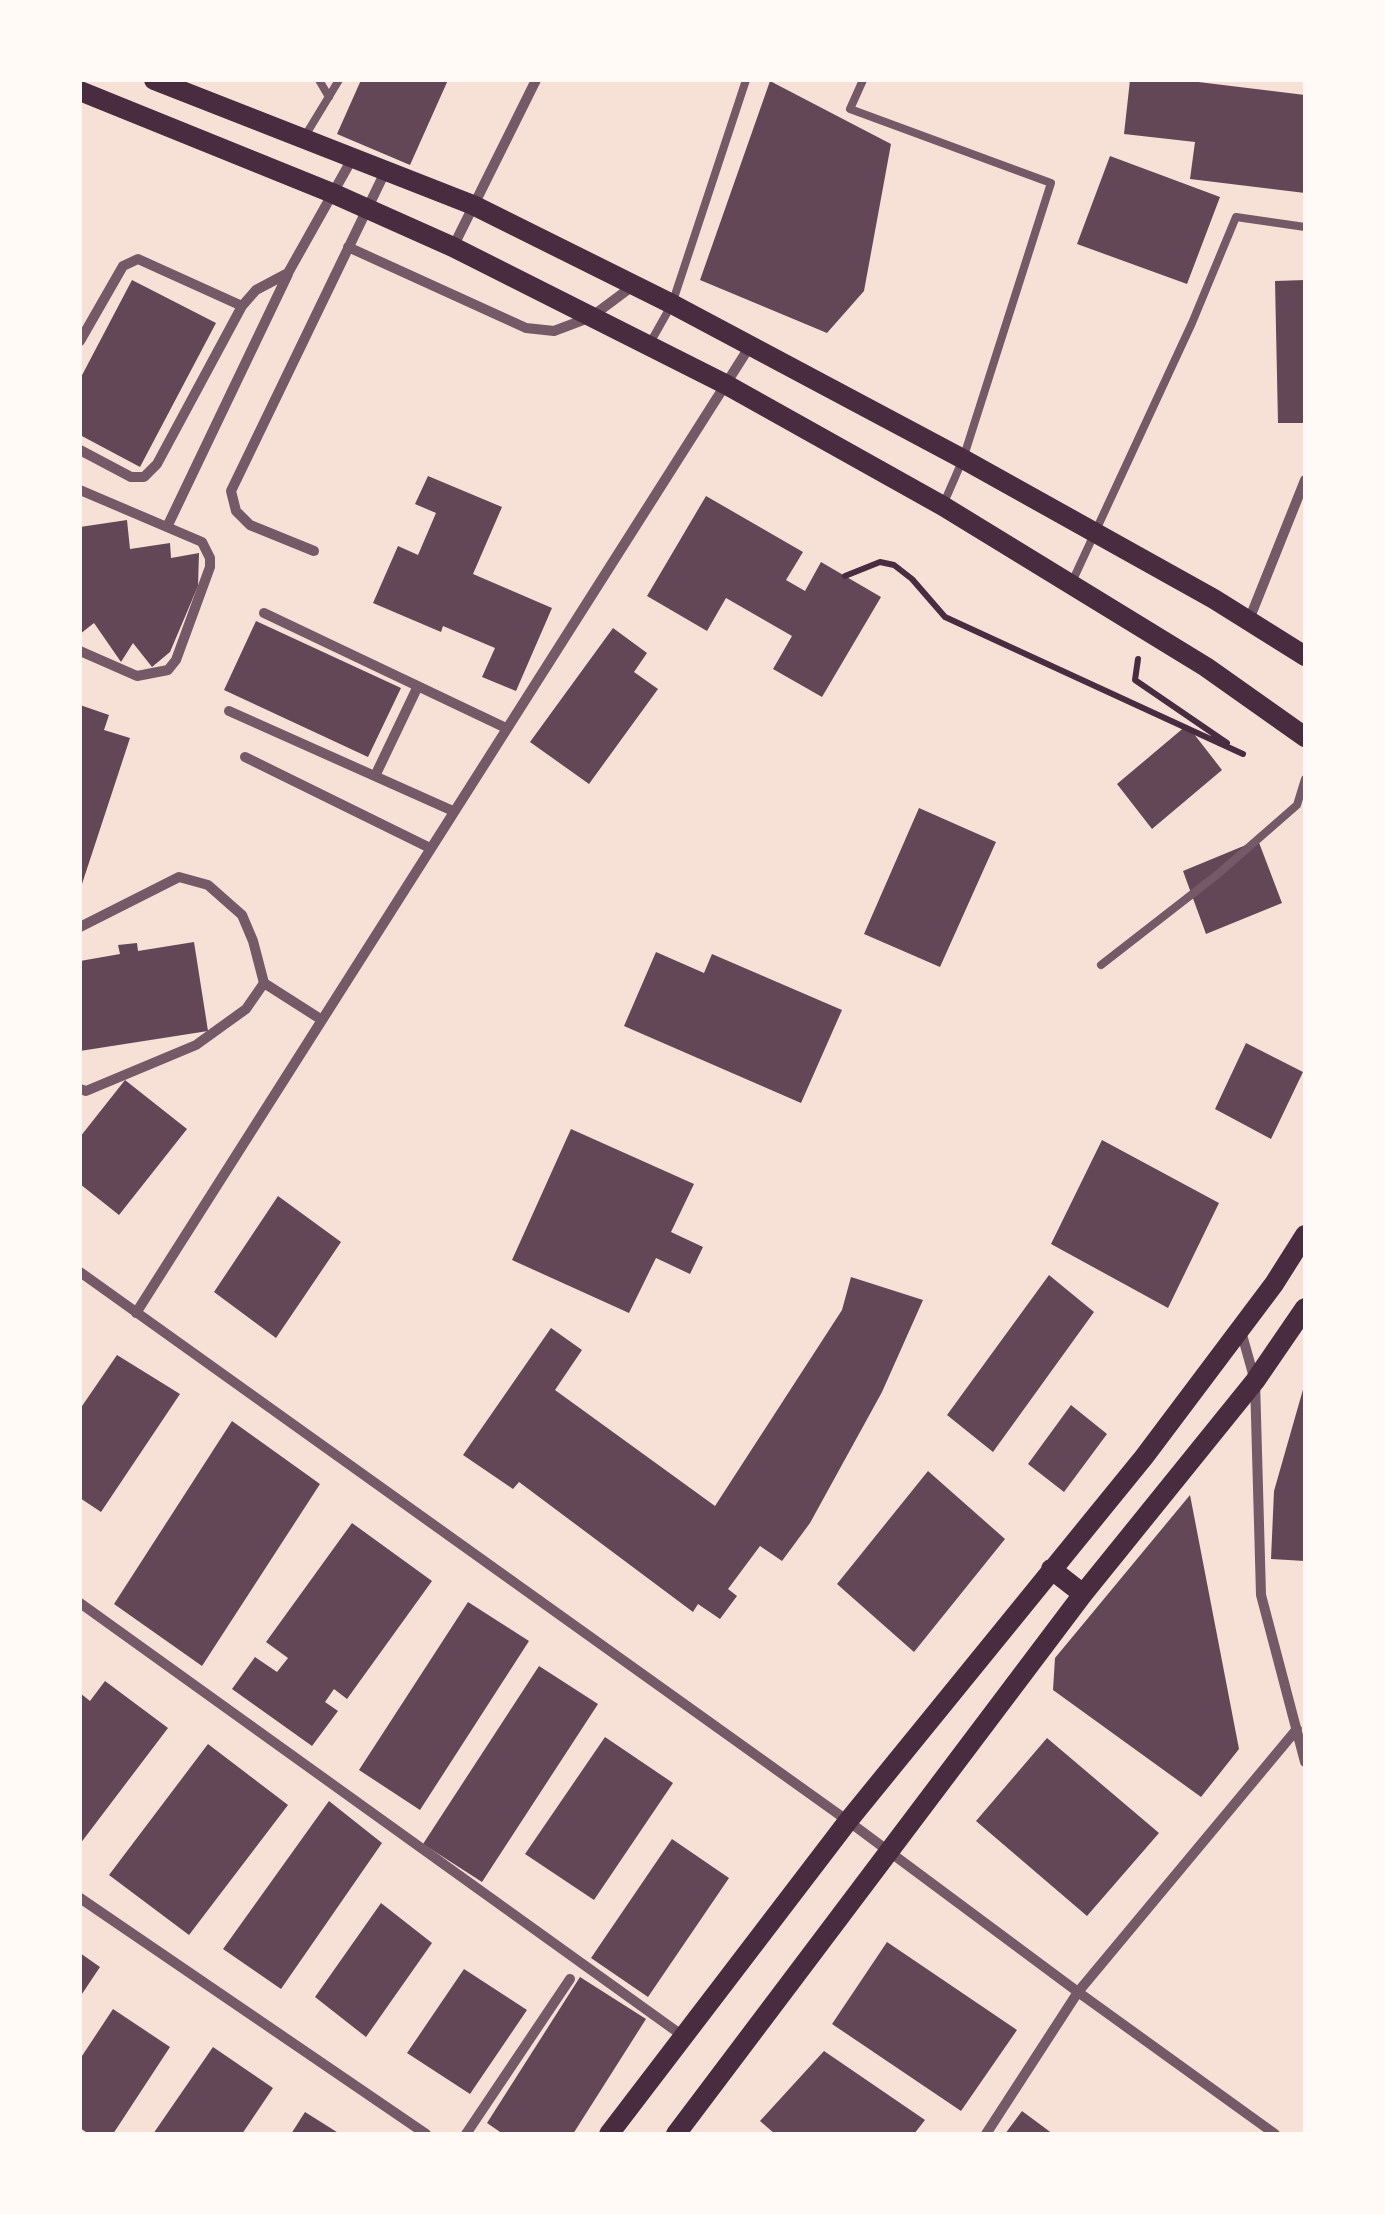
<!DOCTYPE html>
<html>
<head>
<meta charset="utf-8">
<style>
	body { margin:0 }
	#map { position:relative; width:1385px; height:2214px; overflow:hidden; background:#f7e1d7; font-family:"PT Sans Narrow",sans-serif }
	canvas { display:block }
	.frame { position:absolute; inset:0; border:82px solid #fffaf5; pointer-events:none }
</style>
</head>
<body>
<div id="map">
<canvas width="1385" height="2214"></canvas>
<div class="frame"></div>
</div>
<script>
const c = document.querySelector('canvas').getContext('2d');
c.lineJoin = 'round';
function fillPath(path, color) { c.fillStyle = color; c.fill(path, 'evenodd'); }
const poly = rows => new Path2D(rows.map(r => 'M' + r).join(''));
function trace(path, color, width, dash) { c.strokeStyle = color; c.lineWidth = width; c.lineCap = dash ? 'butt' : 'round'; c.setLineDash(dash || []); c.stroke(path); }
fillPath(poly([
	[361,80,448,80,410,165,337,134],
	[1130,80,1182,80,1305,95,1305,193,1190,179,1195,142,1124,134],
	[770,81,891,144,864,291,827,333,700,280],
	[1110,156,1220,197,1187,284,1077,244],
	[132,280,216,323,140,467,80,435,80,379],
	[1305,280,1305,423,1278,423,1275,281],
	[428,476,502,507,473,574,552,608,516,691,482,677,495,648,443,626,441,632,373,603,398,546,418,555,436,513,415,504],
	[706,496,803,552,786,580,805,591,821,562,881,597,822,697,773,669,792,636,726,598,707,631,647,596],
	[127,520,130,549,170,543,171,558,199,553,198,586,170,652,152,667,133,643,121,662,94,623,80,634,80,527],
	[256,621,401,688,368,757,224,690],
	[613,628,647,653,634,672,658,689,589,784,530,742],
	[80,705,109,715,104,730,130,738,81,887],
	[1187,725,1222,770,1152,829,1117,784],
	[919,808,996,842,940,967,864,934],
	[1258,840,1282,903,1206,934,1183,871],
	[194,942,208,1031,80,1051,80,961,120,954,118,945,137,943,138,951],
	[656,952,704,973,712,954,842,1010,801,1103,624,1026],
	[1246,1043,1303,1072,1271,1139,1215,1109],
	[125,1080,187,1129,119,1215,80,1184,80,1137],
	[571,1129,694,1184,671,1232,703,1247,690,1274,656,1258,629,1313,512,1260],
	[1102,1140,1219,1203,1168,1308,1051,1244],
	[278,1196,341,1242,276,1338,214,1292],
	[1049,1275,1094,1312,993,1452,947,1415],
	[851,1277,923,1300,882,1392,810,1523,782,1561,760,1546,728,1589,737,1596,720,1619,698,1604,693,1612,519,1482,513,1489,463,1455,551,1328,582,1350,555,1390,715,1506,842,1310],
	[117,1355,180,1394,101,1512,80,1498,80,1409],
	[1304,1386,1305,1561,1271,1559,1274,1491],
	[1071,1405,1107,1434,1064,1492,1028,1464],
	[232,1421,320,1484,202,1666,114,1604],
	[928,1471,1005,1539,914,1652,837,1584],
	[1190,1495,1239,1749,1201,1797,1053,1690,1055,1658],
	[352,1523,432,1581,347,1699,334,1689,325,1702,338,1711,312,1746,232,1689,255,1657,277,1672,288,1658,266,1642],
	[468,1602,529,1641,420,1810,359,1770],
	[539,1666,598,1704,482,1882,423,1844],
	[105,1681,168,1728,80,1844,80,1693,90,1701],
	[605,1737,673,1783,594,1900,525,1854],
	[1047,1738,1159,1833,1087,1916,976,1821],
	[208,1744,288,1805,189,1935,109,1875],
	[329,1801,382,1843,281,1989,223,1949],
	[672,1839,729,1878,648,1997,591,1958],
	[381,1903,432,1943,366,2037,315,1997],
	[887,1942,1017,2030,961,2111,832,2024],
	[80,1953,100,1967,80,1997],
	[464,1969,527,2010,470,2094,407,2053],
	[580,1977,646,2019,573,2134,503,2134,487,2123],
	[113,2009,170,2047,113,2134,89,2134,80,2128,80,2059],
	[213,2047,273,2088,242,2134,153,2134],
	[824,2051,925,2120,914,2134,775,2134,760,2121],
	[1022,2111,1053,2134,1005,2134],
	[305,2112,340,2134,291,2134]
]), '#644757');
trace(poly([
	[845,576,880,562,894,565,912,579,945,617,1243,754],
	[1138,659,1135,680,1227,743]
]), '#4a2c40', 6);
trace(poly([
	[319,80,329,97],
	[863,80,850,109,1051,183,963,459,943,505],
	[305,136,339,80],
	[650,343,672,304,746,80],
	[1072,582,1192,323,1236,217,1305,227],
	[1101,965,1218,874,1297,805,1305,779]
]), '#755966', 8);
trace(poly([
	[348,247,526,328,554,331,591,317,634,285],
	[453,247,536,80],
	[80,341,123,266,138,259,242,306],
	[80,450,131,477,144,477,157,464,242,306,256,290,288,273,352,159],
	[80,490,202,542,210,558,210,567,176,660,168,670,137,676,80,651],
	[167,527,288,274],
	[314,551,250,525,236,511,231,491,385,172],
	[264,613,506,728],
	[1249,620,1305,480],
	[229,711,453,811],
	[245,757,430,848],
	[375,776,418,686],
	[80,927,179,877,208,885,242,915,253,941,264,983,322,1020],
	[80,1089,86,1091,196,1045,246,1009,264,983],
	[80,1272,848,1821,1078,1992,1275,2134],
	[136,1313,750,346],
	[1241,1331,1255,1381,1261,1595,1305,1762],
	[80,1603,683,2036],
	[80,1898,426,2134],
	[466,2134,570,1979],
	[986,2134,1078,1992,1297,1729]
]), '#755966', 10);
trace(poly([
	[154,80,473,205,672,304,963,459,1214,599,1305,656],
	[80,91,332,193,453,247,725,384,943,506,1206,667,1305,737],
	[1051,1569,1083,1594],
	[609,2134,848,1821,1144,1457,1274,1284,1305,1235],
	[676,2134,1083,1594,1255,1381,1305,1308]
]), '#4a2c40', 20);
</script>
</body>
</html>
